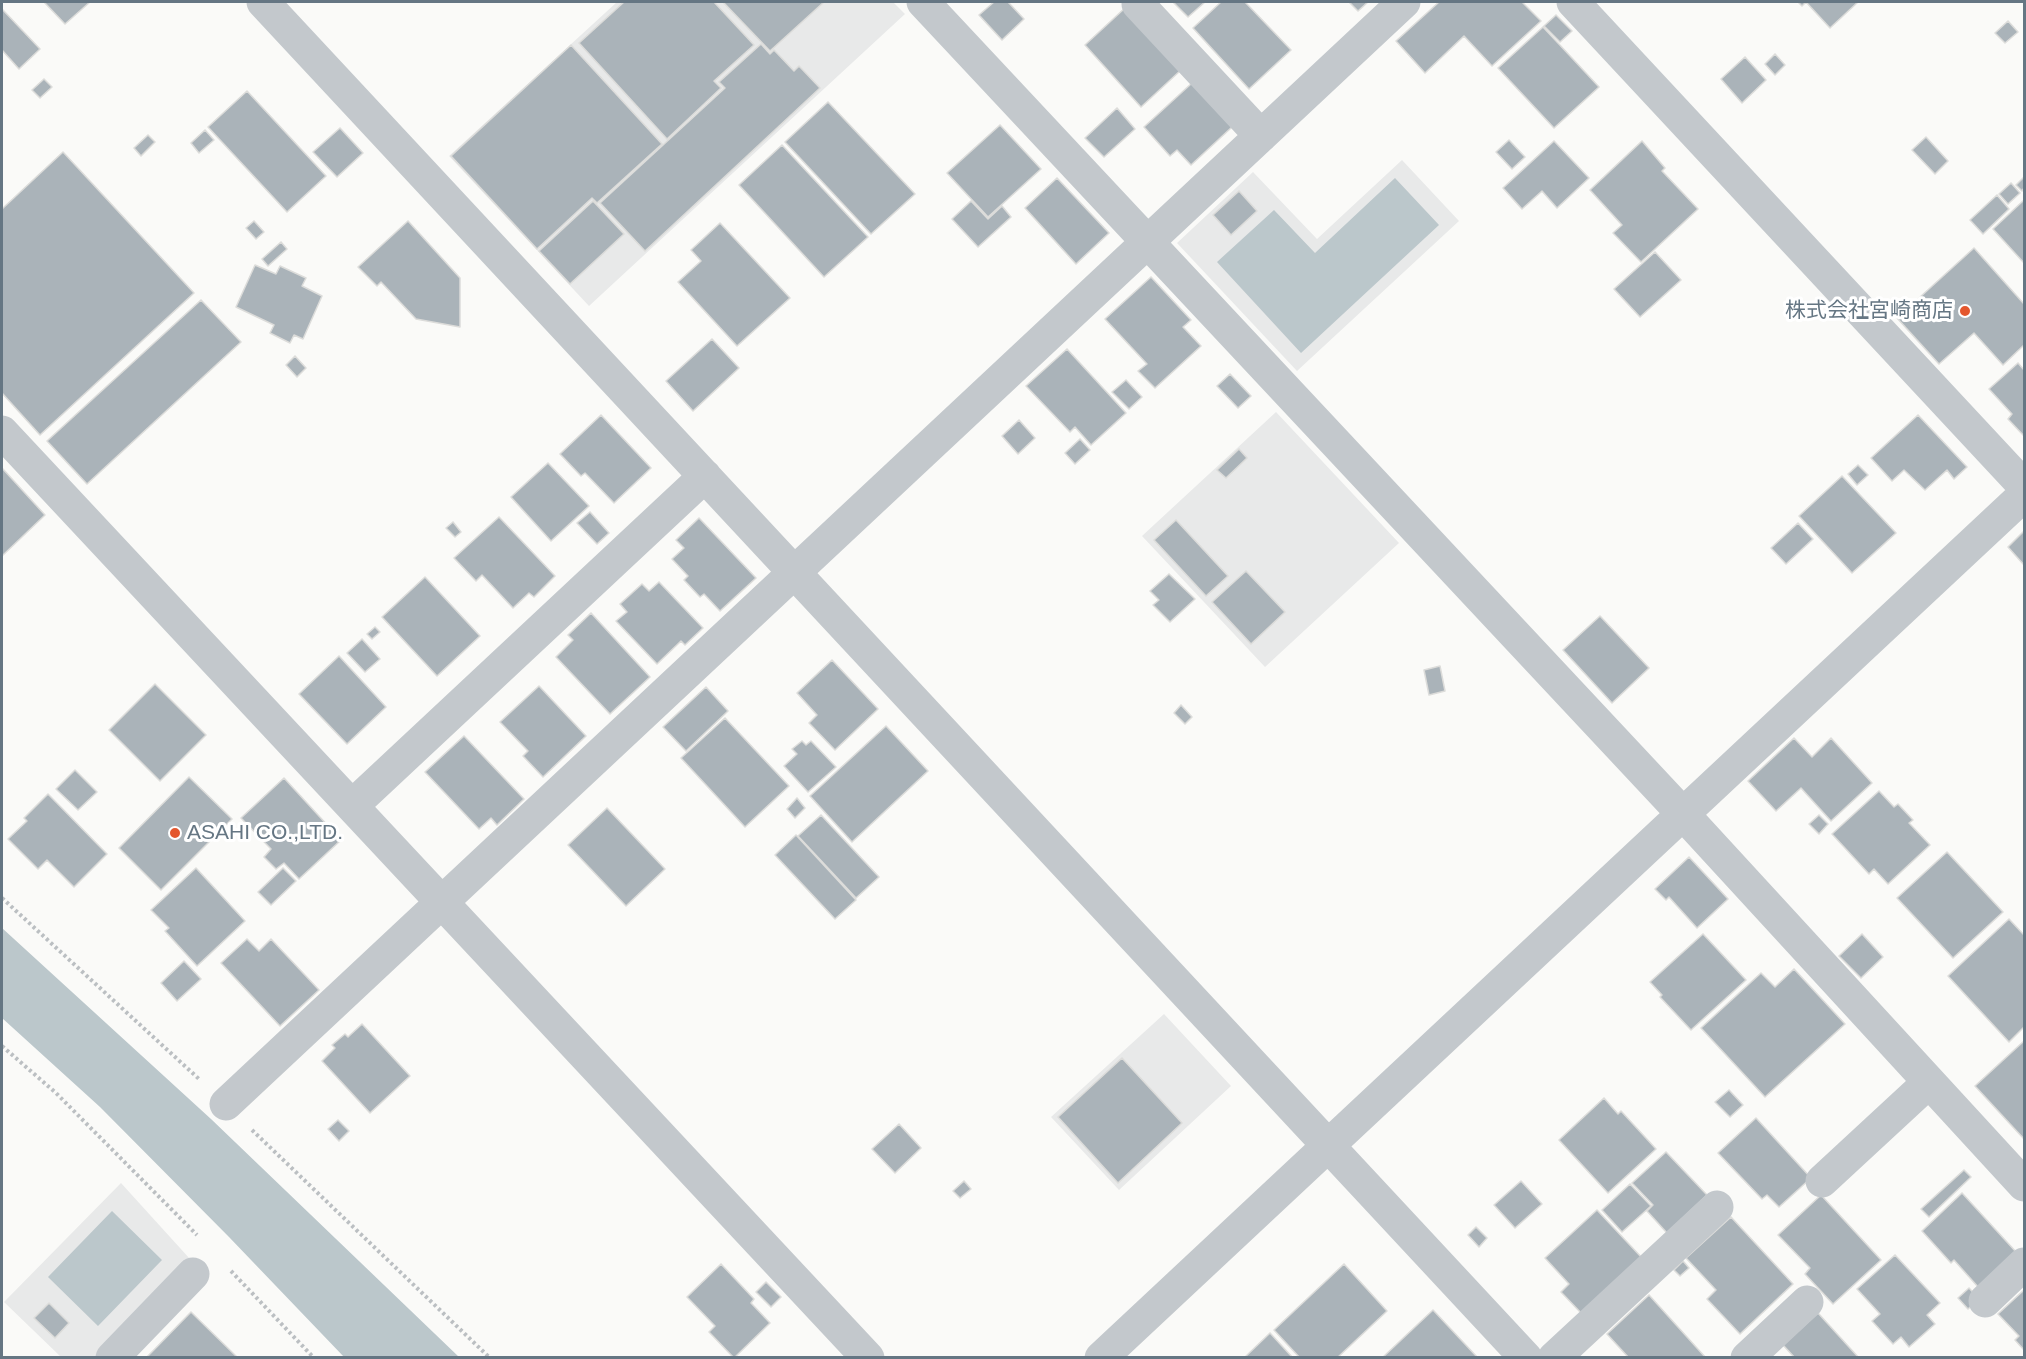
<!DOCTYPE html>
<html>
<head>
<meta charset="utf-8">
<style>
	body { margin:0 }
	#map { position:relative; width:2026px; height:1359px; overflow:hidden; background:#fafaf8; font-family:Helvetica,sans-serif }
	canvas { display:block }
	.frame { position:absolute; inset:0; border:3px solid #657683; pointer-events:none }
</style>
</head>
<body>
<div id="map">
<canvas width="2026" height="1359"></canvas>
<div class="frame"></div>
</div>
<script>
const c = document.querySelector('canvas').getContext('2d');
c.lineJoin = 'round';
function fillPath(path, color) { c.fillStyle = color; c.fill(path, 'evenodd'); }
const poly = rows => new Path2D(rows.map(r => 'M' + r).join(''));
function trace(path, color, width, dash) { c.strokeStyle = color; c.lineWidth = width; c.lineCap = dash ? 'butt' : 'round'; c.setLineDash(dash || []); c.stroke(path); }
function label(font, color, halo, rows, align = 'center') {
  c.font = font + ' Helvetica,"Noto Sans JP",sans-serif'; c.lineWidth = 6; c.setLineDash([]); c.textBaseline = 'middle'; c.strokeStyle = halo; c.fillStyle = color; for (const [text, x, y, turn = 0] of rows) {
    c.save(); c.translate(x, y); c.rotate((+turn || 0) * Math.PI / 180); c.textAlign = isNaN(turn) ? turn : align; if (halo) c.strokeText(text, 0, 0); c.fillText(text, 0, 0); c.restore();
  }
}
fillPath(poly([
	[617,2,893,2,905,14,589,306,449,156],
	[1402,160,1459,221,1297,371,1177,243,1253,172,1317,239],
	[1276,412,1399,543,1265,667,1142,536],
	[1164,1014,1231,1086,1119,1190,1051,1117],
	[121,1183,190,1259,95,1357,61,1357,4,1302]
]), '#e8e9e9');
fillPath(poly([
	[1395,178,1439,225,1301,353,1217,262,1274,210,1315,253],
	[2,928,211,1119,459,1357,344,1357,229,1237,100,1107,2,1018],
	[112,1211,162,1260,98,1326,48,1277]
]), '#bbc7cb');
const building = poly([
	[44,2,90,2,65,24,44,2],
	[624,2,714,2,754,45,714,81,721,88,667,139,579,43,624,2],
	[723,2,824,2,770,51,723,2],
	[994,2,1008,2,1024,19,1002,40,979,15,994,2],
	[1173,2,1205,2,1188,17,1173,2],
	[1221,2,1245,2,1291,50,1249,89,1193,28,1221,2],
	[1349,2,1368,2,1358,11,1349,2],
	[1439,2,1522,2,1541,21,1492,66,1464,36,1425,73,1396,41,1439,2],
	[1798,2,1858,2,1830,28,1806,2,1802,6,1798,2],
	[1125,8,1181,70,1141,107,1085,45,1125,8],
	[2,9,40,49,19,69,2,50,2,9],
	[1556,15,1572,31,1560,42,1544,26,1556,15],
	[2008,21,2018,32,2005,43,1995,33,2008,21],
	[1543,27,1599,87,1554,128,1498,68,1543,27],
	[761,44,770,54,774,50,794,71,799,66,820,88,645,251,600,203,725,88,719,82,761,44],
	[571,45,662,144,597,203,592,198,537,249,451,156,571,45],
	[1775,54,1785,65,1775,75,1765,64,1775,54],
	[1745,57,1766,80,1742,103,1721,79,1745,57],
	[44,79,52,87,40,98,32,90,44,79],
	[1192,83,1232,127,1191,165,1177,150,1170,156,1144,127,1192,83],
	[247,91,326,176,287,212,208,127,247,91],
	[828,102,915,194,871,234,785,142,828,102],
	[1117,108,1135,129,1104,157,1085,138,1117,108],
	[1000,125,1041,169,988,217,947,173,1000,125],
	[340,128,363,153,337,177,313,152,340,128],
	[205,130,214,140,199,153,191,143,205,130],
	[148,135,155,142,141,156,134,148,148,135],
	[1926,137,1948,161,1935,174,1912,150,1926,137],
	[1509,140,1525,157,1512,169,1496,152,1509,140],
	[1554,141,1589,178,1557,208,1542,191,1522,209,1503,188,1554,141],
	[1642,141,1665,168,1662,171,1698,209,1641,262,1613,233,1622,225,1590,190,1642,141],
	[782,145,868,237,824,277,739,185,782,145],
	[63,152,194,293,40,435,2,393,2,209,63,152],
	[2024,177,2024,188,2022,191,2016,185,2024,177],
	[1057,178,1109,233,1076,264,1025,208,1057,178],
	[2011,183,2020,193,2008,204,1999,194,2011,183],
	[1239,191,1257,211,1231,235,1213,215,1239,191],
	[1997,195,2009,209,1983,234,1970,220,1997,195],
	[2024,200,2024,263,1993,229,2024,200],
	[593,201,624,234,570,284,539,251,593,201],
	[971,201,988,219,1002,206,1011,217,978,247,952,219,971,201],
	[254,221,264,232,256,239,246,228,254,221],
	[408,221,460,278,460,327,416,319,381,282,377,286,358,267,408,221],
	[720,223,790,298,737,346,678,282,701,261,691,250,720,223],
	[281,242,287,249,268,266,262,259,281,242],
	[1974,248,2024,304,2024,345,2003,365,1974,333,1939,364,1897,318,1974,248],
	[1655,252,1681,280,1640,317,1614,289,1655,252],
	[255,265,276,274,280,266,306,278,302,286,322,296,303,339,294,335,290,343,270,333,274,325,236,307,255,265],
	[1151,277,1191,320,1183,327,1201,346,1155,388,1138,371,1147,364,1105,319,1151,277],
	[201,300,241,342,87,484,47,441,201,300],
	[712,339,739,368,693,411,666,381,712,339],
	[1067,349,1126,413,1091,445,1075,427,1070,432,1026,386,1067,349],
	[295,356,306,368,297,377,286,365,295,356],
	[2018,363,2024,370,2024,436,2008,419,2012,414,1989,389,2018,363],
	[1230,374,1251,396,1238,408,1217,386,1230,374],
	[1126,380,1142,397,1129,409,1112,392,1126,380],
	[601,415,651,468,614,503,585,473,581,476,560,454,601,415],
	[1918,415,1967,467,1954,479,1947,470,1925,490,1904,470,1892,481,1871,458,1918,415],
	[1019,420,1035,438,1018,454,1002,436,1019,420],
	[1080,439,1090,450,1075,464,1065,453,1080,439],
	[1239,449,1247,458,1226,478,1217,470,1239,449],
	[548,463,589,506,551,541,511,497,548,463],
	[1858,465,1868,475,1857,485,1848,474,1858,465],
	[2,468,45,515,2,556,2,468],
	[1842,476,1896,533,1852,573,1799,516,1842,476],
	[590,512,609,533,597,544,577,523,590,512],
	[499,517,555,576,534,597,529,593,513,608,482,575,476,581,454,558,499,517],
	[699,518,756,578,720,611,704,594,700,597,684,580,688,576,672,559,684,548,676,540,699,518],
	[1176,520,1228,576,1206,596,1154,540,1176,520],
	[453,522,461,532,455,537,446,528,453,522],
	[1798,523,1813,539,1786,564,1771,548,1798,523],
	[2024,531,2024,565,2008,547,2024,531],
	[1246,571,1285,612,1251,644,1212,602,1246,571],
	[1169,574,1195,599,1170,622,1153,605,1159,600,1150,591,1169,574],
	[425,577,480,636,437,676,382,617,425,577],
	[659,582,703,628,685,645,681,641,657,664,616,621,627,612,620,604,642,584,649,591,659,582],
	[591,613,650,677,610,714,556,657,573,640,568,635,591,613],
	[1600,616,1649,668,1612,703,1563,650,1600,616],
	[375,627,380,632,372,639,367,634,375,627],
	[362,639,380,659,365,672,347,653,362,639],
	[339,656,386,707,347,744,299,694,339,656],
	[832,660,878,709,835,750,809,723,817,715,797,693,832,660],
	[1440,666,1445,691,1429,695,1424,670,1440,666],
	[155,684,206,735,160,781,109,730,155,684],
	[539,686,586,736,543,777,523,756,528,751,500,722,539,686],
	[706,687,728,711,686,751,663,727,706,687],
	[1181,705,1192,717,1185,724,1174,713,1181,705],
	[725,718,789,786,745,827,681,758,725,718],
	[886,726,928,771,852,842,810,796,886,726],
	[464,736,524,799,497,825,491,818,479,829,425,772,464,736],
	[1794,738,1812,757,1831,738,1872,783,1831,821,1801,788,1776,811,1748,781,1794,738],
	[802,741,806,745,811,741,836,767,808,792,784,766,797,754,792,749,802,741],
	[75,770,97,792,78,810,56,789,75,770],
	[189,777,232,819,161,890,119,848,189,777],
	[284,778,341,840,299,879,284,863,276,869,264,857,271,849,241,818,284,778],
	[1879,791,1894,807,1898,804,1913,820,1909,823,1930,845,1888,884,1874,869,1869,874,1832,834,1879,791],
	[48,794,107,854,74,887,47,860,38,869,8,839,27,821,24,818,48,794],
	[797,798,805,808,795,818,787,809,797,798],
	[607,808,665,869,626,906,568,845,607,808],
	[821,815,879,877,856,898,798,836,821,815],
	[1819,815,1828,824,1819,834,1809,824,1819,815],
	[796,835,856,900,835,919,775,855,796,835],
	[1947,852,2003,912,1953,958,1897,898,1947,852],
	[1689,857,1728,899,1697,928,1669,897,1666,900,1655,889,1689,857],
	[196,868,245,921,197,966,165,931,169,928,151,910,196,868],
	[283,868,296,881,271,905,258,892,283,868],
	[2009,919,2024,935,2024,1027,2009,1042,1948,976,2009,919],
	[1703,934,1746,980,1691,1030,1660,997,1662,995,1650,982,1703,934],
	[1862,934,1883,957,1861,978,1839,956,1862,934],
	[247,939,259,951,271,939,319,990,280,1026,221,963,247,939],
	[184,961,201,979,177,1001,161,983,184,961],
	[1794,969,1845,1024,1765,1097,1701,1028,1761,973,1775,987,1794,969],
	[362,1024,410,1076,370,1113,322,1061,335,1048,332,1045,345,1034,348,1037,362,1024],
	[2024,1041,2024,1139,1975,1086,2024,1041],
	[1122,1058,1182,1123,1118,1183,1058,1117,1122,1058],
	[1729,1090,1743,1105,1730,1117,1715,1102,1729,1090],
	[1604,1098,1618,1114,1621,1111,1656,1149,1608,1193,1559,1140,1604,1098],
	[1756,1118,1811,1178,1779,1207,1767,1195,1762,1199,1718,1153,1756,1118],
	[338,1120,349,1131,339,1141,328,1129,338,1120],
	[899,1124,921,1148,895,1173,872,1149,899,1124],
	[1666,1152,1707,1195,1667,1233,1647,1211,1653,1205,1632,1183,1666,1152],
	[1964,1170,1971,1177,1929,1217,1921,1209,1964,1170],
	[964,1181,971,1189,960,1198,953,1191,964,1181],
	[1521,1181,1542,1204,1515,1228,1494,1205,1521,1181],
	[1630,1184,1651,1206,1622,1232,1602,1210,1630,1184],
	[1962,1193,2017,1253,1979,1288,1954,1260,1951,1263,1922,1231,1962,1193],
	[1821,1195,1881,1260,1833,1304,1805,1274,1810,1268,1778,1235,1821,1195],
	[1597,1210,1643,1259,1583,1315,1561,1292,1569,1284,1545,1258,1597,1210],
	[1731,1217,1793,1284,1740,1334,1707,1299,1716,1290,1686,1258,1731,1217],
	[1476,1227,1487,1238,1479,1247,1468,1235,1476,1227],
	[1895,1255,1940,1303,1927,1315,1935,1324,1909,1347,1901,1337,1893,1344,1872,1321,1880,1314,1857,1289,1895,1255],
	[1683,1261,1689,1268,1680,1276,1674,1270,1683,1261],
	[721,1264,754,1299,751,1303,770,1323,734,1358,709,1332,715,1326,687,1297,721,1264],
	[1344,1264,1387,1311,1337,1358,1300,1358,1274,1330,1344,1264],
	[766,1282,781,1297,771,1307,756,1292,766,1282],
	[1969,1288,1979,1299,1968,1309,1958,1298,1969,1288],
	[2024,1290,2024,1350,2015,1340,2019,1336,1998,1314,2024,1290],
	[1649,1295,1706,1358,1629,1358,1607,1334,1649,1295],
	[49,1303,69,1323,55,1338,34,1318,49,1303],
	[1433,1310,1478,1358,1382,1358,1433,1310],
	[191,1312,238,1358,146,1358,191,1312],
	[1818,1313,1859,1358,1795,1358,1783,1345,1818,1313],
	[1270,1333,1293,1358,1244,1358,1270,1333]
]);
fillPath(building, '#aab3b9');
trace(building, '#dcdcda', 1.5);
trace(poly([
	[2,898,199,1079],
	[2,1046,56,1093,197,1235],
	[252,1130,490,1358],
	[231,1271,314,1358]
]), '#bbbfc2', 4, [3, 3]);
trace(poly([
	[263,2,1526,1358],
	[923,2,1683,814,2024,1185],
	[1573,2,2024,486],
	[1138,4,1261,136],
	[2,432,868,1358],
	[352,806,705,476],
	[226,1104,1404,2],
	[1822,1181,1929,1082],
	[1985,1301,2024,1264],
	[112,1358,193,1274],
	[1101,1358,2024,495],
	[1554,1358,1717,1207],
	[1747,1358,1807,1302]
]), '#c3c8cc', 33);
for (const [x, y, r, color] of [
	[1965,311,6,"#e4572e"],
	[175,833,6,"#e4572e"]
]) { const dot = new Path2D(); dot.arc(x, y, r, 0, 2 * Math.PI); c.fillStyle = color; c.fill(dot); trace(dot, '#fff', 2); }
label('21px', '#657683', '#fff', [
	["株式会社宮崎商店",1953,311],
	["ASAHI CO.,LTD.",187,833,"left"]
], 'right');
</script>
</body>
</html>
